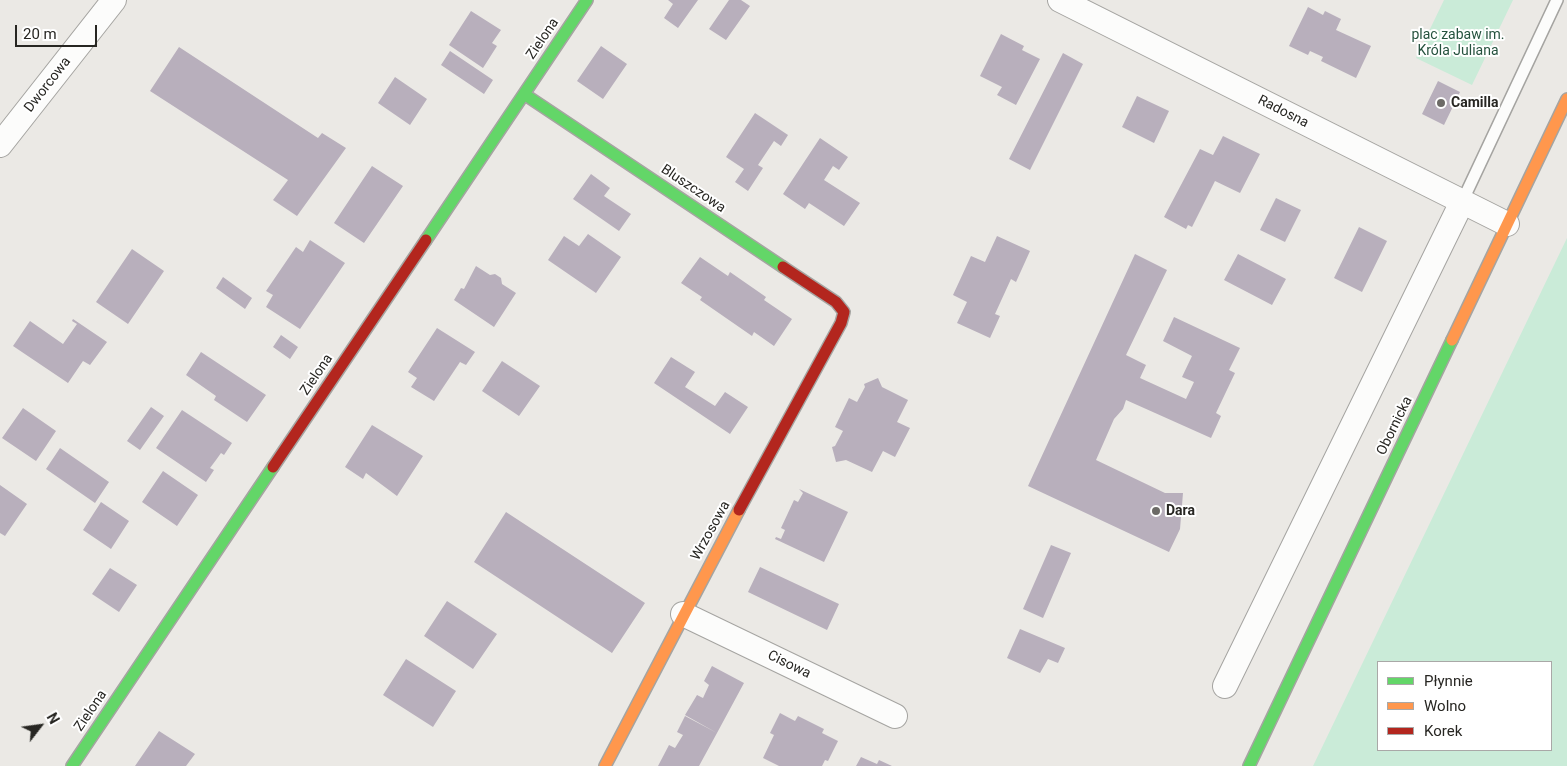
<!DOCTYPE html>
<html>
<head>
<meta charset="utf-8">
<style>
	body { margin:0 }
	#map { position:relative; width:1567px; height:766px; overflow:hidden; background:#ebe9e5; font-family:Roboto,sans-serif }
	canvas { display:block }
	.legend { position:absolute; left:1377px; top:661px; width:175px; height:90px; box-sizing:border-box; background:#fff; border:1px solid #a9a8a7; margin:0; padding:6px 9px; list-style:none; font-size:15px; color:#272622 }
	.legend li { display:flex; align-items:center; gap:10px; height:25px }
	.legend b { width:25px; border:1px solid #a9a8a7 }
	.north { position:absolute; left:15px; top:701px; width:50px; height:50px; -webkit-text-stroke:4px #fff; paint-order:stroke; rotate:60deg; font-size:14px; font-weight:700; line-height:20px; text-align:center; color:#272622 }
	.north::after { content:''; display:block; margin:auto; width:18px; height:22px; background:#272622; clip-path:polygon(50% 0,100% 100%,50% 72%,0 100%) }
	.scale { position:absolute; left:15px; top:25px; width:82px; height:22px; box-sizing:border-box; border:2px solid #272622; border-top:0; padding-left:6px; font-size:15px; line-height:18px; white-space:nowrap; color:#272622; -webkit-text-stroke:4px #fff; paint-order:stroke }
</style>
</head>
<body>
<div id="map">
<canvas width="1567" height="766"></canvas>
<ul class="legend">
<li><b style="height:6px;background:#63d668"></b>Płynnie</li>
<li><b style="height:6px;background:#ff974d"></b>Wolno</li>
<li><b style="height:6px;background:#b3261e"></b>Korek</li>
</ul>
<div class="north">N</div>
<div class="scale">20 m</div>
</div>
<script>
const c = document.querySelector('canvas').getContext('2d');
c.lineJoin = 'round';
function fillPath(path, color) { c.fillStyle = color; c.fill(path, 'evenodd'); }
const poly = rows => new Path2D(rows.map(r => 'M' + r).join(''));
function trace(path, color, width, dash) { c.strokeStyle = color; c.lineWidth = width; c.lineCap = dash ? 'butt' : 'round'; c.setLineDash(dash || []); c.stroke(path); }
function label(font, color, halo, rows, align = 'center') {
  c.font = font + ' Roboto,sans-serif'; c.lineWidth = 4; c.setLineDash([]); c.textBaseline = 'middle'; c.strokeStyle = halo; c.fillStyle = color; for (const [text, x, y, turn = 0] of rows) {
    c.save(); c.translate(x, y); c.rotate((+turn || 0) * Math.PI / 180); c.textAlign = isNaN(turn) ? turn : align; if (halo) c.strokeText(text, 0, 0); c.fillText(text, 0, 0); c.restore();
  }
}
fillPath(poly([
	[1444,0,1513,0,1472,85,1416,58],
	[1567,238,1567,766,1313,766],
	[1378,662,1551,662,1551,750,1378,750]
]), '#caebd8');
fillPath(poly([
	[668,0,698,0,678,28,664,18,673,4],
	[729,0,741,0,750,6,726,40,709,29],
	[1308,7,1323,15,1325,11,1341,19,1336,30,1371,46,1356,78,1321,61,1323,57,1310,51,1308,55,1289,46],
	[471,11,501,30,492,43,497,46,483,68,449,45],
	[1001,34,1024,46,1022,50,1040,59,1016,105,997,95,1002,87,980,76],
	[601,46,627,64,603,99,577,81],
	[179,47,318,138,322,133,346,148,297,216,273,200,288,180,150,91],
	[450,51,493,80,484,94,441,65],
	[1063,53,1083,64,1030,170,1009,159],
	[395,77,427,99,410,125,378,103],
	[1438,81,1460,92,1444,125,1422,114],
	[1137,96,1169,111,1154,143,1122,127],
	[755,113,788,135,781,146,774,141,758,165,763,168,748,191,735,182,744,169,726,157],
	[1223,136,1260,154,1240,193,1215,181,1192,227,1188,225,1186,229,1164,217,1200,149,1213,155],
	[820,138,848,157,839,170,833,166,824,180,860,203,844,226,809,203,805,209,783,194],
	[372,166,403,186,364,243,334,223],
	[591,174,610,188,604,196,631,214,619,231,573,199],
	[1276,198,1301,210,1285,242,1260,230],
	[1359,227,1387,241,1362,292,1334,278],
	[588,234,621,257,596,293,548,260,564,236,579,246],
	[997,236,1030,251,1016,282,1011,279,995,314,1000,316,990,338,957,323,967,302,953,295,971,256,985,262],
	[310,240,345,263,300,329,266,307,273,295,266,291,296,247,303,252],
	[132,249,164,271,128,324,96,302],
	[1135,254,1167,270,1126,355,1146,365,1140,378,1186,399,1194,382,1182,377,1192,356,1163,341,1174,317,1240,348,1229,370,1235,373,1216,413,1221,416,1211,438,1126,400,1123,409,1114,419,1096,460,1165,493,1183,493,1180,529,1169,552,1028,486],
	[1238,254,1286,279,1272,305,1224,280],
	[700,257,728,276,730,272,766,297,764,300,792,319,774,346,754,332,752,336,700,300,702,297,681,283],
	[476,266,490,275,495,274,501,278,502,284,516,293,494,327,454,300,461,288,464,289],
	[223,277,252,298,245,309,216,288],
	[73,319,107,342,90,365,83,361,68,383,13,346,30,321,63,344,77,324,72,321],
	[437,328,475,352,466,365,460,362,434,401,411,387,417,378,408,372],
	[281,335,298,347,290,359,273,347],
	[201,352,266,395,247,422,214,400,216,396,186,375],
	[671,357,695,372,685,387,715,406,725,392,748,407,730,434,654,383],
	[502,361,540,386,519,416,482,391],
	[878,378,882,387,908,400,897,422,910,428,895,457,883,451,872,472,846,460,836,462,832,447,835,446,843,431,835,427,849,398,857,402,865,387,864,384],
	[151,407,164,416,140,450,127,441],
	[23,408,56,431,36,461,2,438],
	[182,410,232,443,224,455,221,453,216,460,210,468,214,470,206,482,156,448],
	[372,425,423,456,397,496,366,473,363,479,345,467],
	[60,448,109,482,95,503,46,469],
	[163,471,198,495,177,526,142,502],
	[0,485,27,504,5,536,0,533],
	[799,489,848,512,824,562,775,539,776,537,781,539,785,530,781,528,794,500,798,502,803,493],
	[101,502,129,521,111,549,83,530],
	[506,512,645,603,612,653,474,562],
	[1051,545,1071,553,1043,618,1023,609],
	[760,567,839,604,827,630,748,592],
	[110,568,137,585,119,612,92,594],
	[447,601,497,634,473,669,424,636],
	[1020,629,1065,648,1058,663,1048,659,1040,673,1007,658],
	[406,659,456,691,433,727,383,695],
	[712,666,744,683,717,733,685,715,697,695,703,698,709,685,704,681],
	[780,713,795,721,798,716,824,729,822,733,838,741,828,761,825,760,822,766,779,766,763,758,774,735,770,733],
	[685,716,717,733,699,766,658,766,669,745,675,748,683,735,677,732],
	[159,731,195,754,186,766,135,766],
	[861,757,877,764,879,760,892,766,856,766]
]), '#b8afbc');
const lane = poly([
	[1462,202,1557,0]
]);
const street = poly([
	[1060,0,1507,224],
	[0,145,114,0],
	[683,614,895,716],
	[1225,686,1462,202]
]);
const fast = poly([
	[524,94,783,267],
	[426,240,587,0],
	[72,766,273,467],
	[1249,766,1452,340]
]);
const slow = poly([
	[1452,340,1567,99],
	[605,766,739,510]
]);
const jam = poly([
	[273,467,426,240],
	[739,510,841,323,844,312,836,302,783,267]
]);
trace(lane, '#a5a4a1', 14);
trace(street, '#a5a4a1', 26);
trace(fast, '#a5a4a1', 14);
trace(slow, '#a5a4a1', 14);
trace(jam, '#a5a4a1', 14);
trace(lane, '#fcfcfb', 11);
trace(street, '#fcfcfb', 24);
trace(fast, '#63d668', 11);
trace(slow, '#ff974d', 11);
trace(jam, '#b3261e', 11);
for (const [x, y, r, color] of [
	[1441,103,5,"#6c6a66"],
	[1156,511,5,"#6c6a66"]
]) { const dot = new Path2D(); dot.arc(x, y, r, 0, 2 * Math.PI); c.fillStyle = color; c.fill(dot); trace(dot, '#fff', 2); }
label('14px', '#25523e', '#fff', [
	["plac zabaw im.",1458,35],
	["Króla Juliana",1458,51]
]);
label('14px', '#272622', '#fff', [
	["Zielona",543,39,-56],
	["Dworcowa",48,85,-52],
	["Radosna",1283,112,27],
	["Bluszczowa",693,189,34],
	["Zielona",317,375,-56],
	["Obornicka",1395,426,-64],
	["Wrzosowa",711,531,-61],
	["Cisowa",789,665,26],
	["Zielona",91,711,-56]
]);
label('bold 14px', '#272622', '#fff', [
	["Camilla",1451,103],
	["Dara",1166,511]
], 'left');
</script>
</body>
</html>
